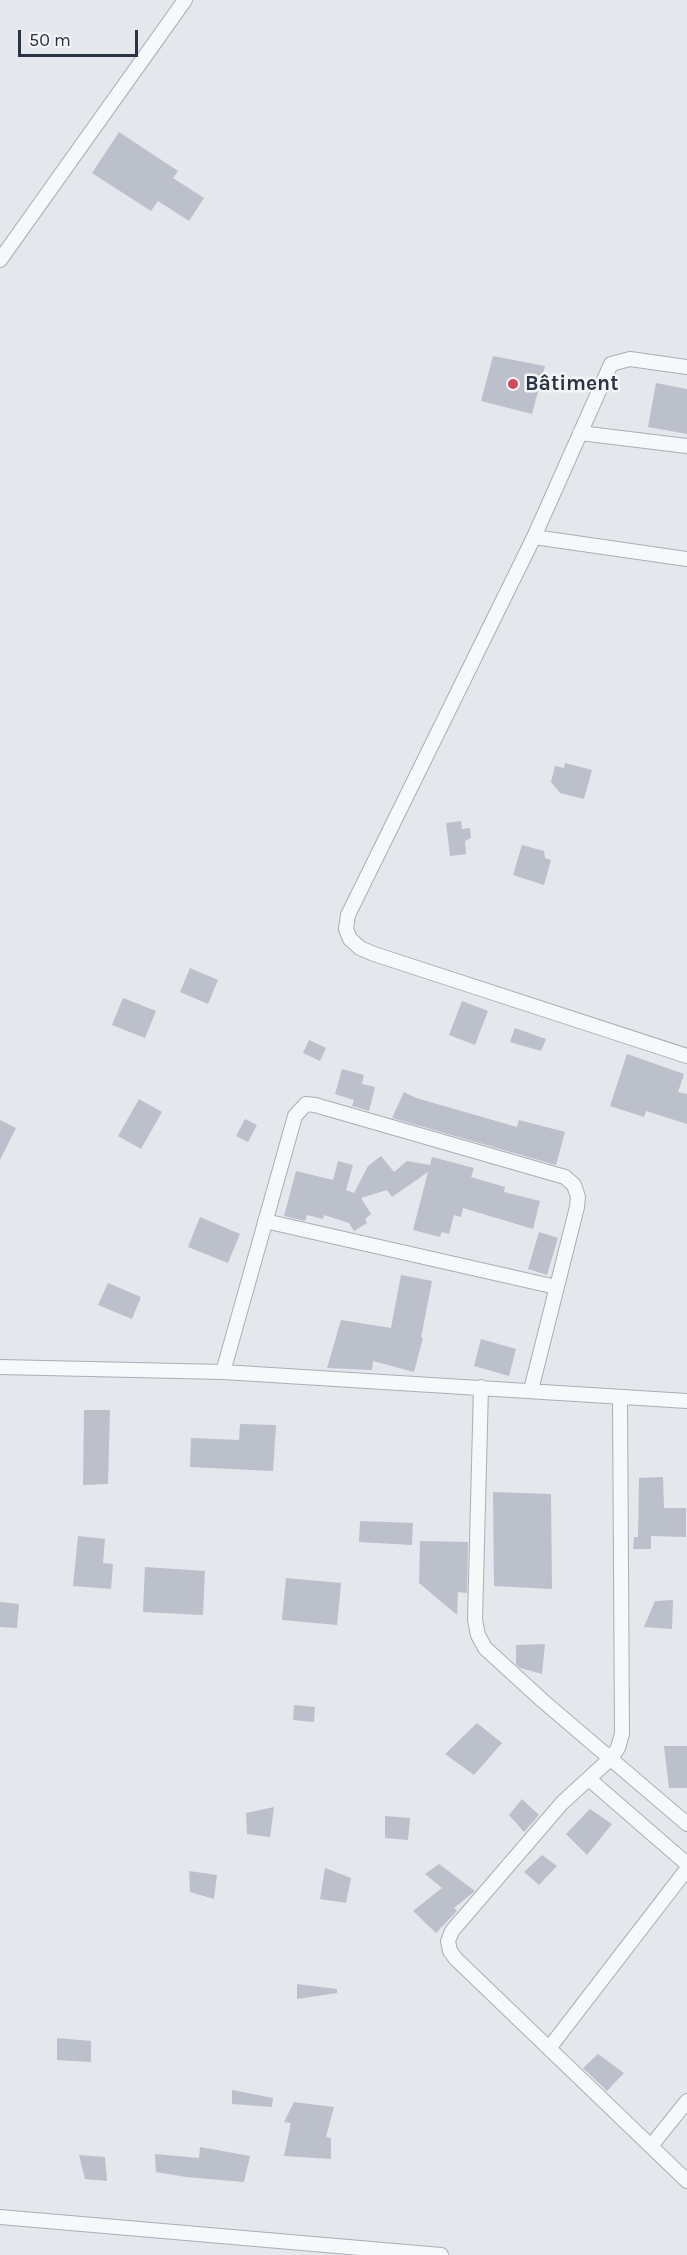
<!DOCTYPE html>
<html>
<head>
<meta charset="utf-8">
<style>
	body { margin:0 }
	#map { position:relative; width:687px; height:2255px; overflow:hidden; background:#e4e7ec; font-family:Karla,sans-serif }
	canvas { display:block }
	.scale { position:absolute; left:18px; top:30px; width:120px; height:27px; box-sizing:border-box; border:3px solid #2b3445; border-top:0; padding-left:8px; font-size:18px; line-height:21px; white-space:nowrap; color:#2b3445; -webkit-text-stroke:4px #f4f6f9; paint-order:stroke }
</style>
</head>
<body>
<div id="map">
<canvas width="687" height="2255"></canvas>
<div class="scale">50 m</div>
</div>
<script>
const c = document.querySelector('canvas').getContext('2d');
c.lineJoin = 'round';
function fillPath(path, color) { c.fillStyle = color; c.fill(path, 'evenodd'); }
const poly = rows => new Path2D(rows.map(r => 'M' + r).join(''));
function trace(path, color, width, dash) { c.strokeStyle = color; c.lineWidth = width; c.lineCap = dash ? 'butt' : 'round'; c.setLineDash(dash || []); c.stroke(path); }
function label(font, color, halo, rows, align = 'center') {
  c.font = font + ' Karla,sans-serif'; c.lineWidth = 5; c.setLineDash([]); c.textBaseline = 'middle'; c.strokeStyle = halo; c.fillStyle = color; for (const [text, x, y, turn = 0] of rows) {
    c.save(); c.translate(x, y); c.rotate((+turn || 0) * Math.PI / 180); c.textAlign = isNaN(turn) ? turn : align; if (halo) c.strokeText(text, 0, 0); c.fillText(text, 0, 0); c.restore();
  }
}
fillPath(poly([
	[119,132,178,171,173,178,204,198,189,221,158,201,151,211,92,173],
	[493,356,545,366,532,414,481,401],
	[656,383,687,389,687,434,648,427],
	[565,763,592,770,584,799,560,793,551,782,555,766,564,768],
	[461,821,462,829,470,828,471,838,465,841,466,854,450,856,446,823],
	[522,845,544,851,545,858,551,860,544,885,513,875],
	[190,968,218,980,208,1004,180,992],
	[123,998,156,1011,145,1038,112,1025],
	[462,1001,488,1011,475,1045,449,1035],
	[515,1028,546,1039,541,1051,510,1042],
	[309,1040,326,1048,320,1061,303,1053],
	[627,1054,684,1074,678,1092,687,1094,687,1124,646,1111,644,1117,610,1106],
	[342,1069,364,1075,362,1084,375,1087,369,1111,352,1106,354,1100,335,1094],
	[404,1092,416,1098,517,1127,519,1120,565,1132,556,1165,392,1118],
	[139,1099,162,1112,141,1149,118,1136],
	[245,1119,257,1125,248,1142,236,1136],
	[0,1120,16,1128,0,1160],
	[381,1156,394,1172,407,1161,430,1165,432,1157,474,1168,471,1177,505,1187,504,1192,540,1201,533,1229,463,1208,461,1217,454,1215,449,1234,442,1232,440,1237,413,1230,428,1172,392,1197,387,1190,361,1198,371,1214,365,1219,367,1223,354,1231,349,1223,324,1215,323,1219,307,1215,305,1221,284,1216,296,1171,333,1180,338,1161,353,1165,346,1190,354,1193,368,1166],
	[200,1217,240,1234,228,1263,188,1247],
	[539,1232,558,1238,547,1275,528,1269],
	[401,1275,432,1281,421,1338,423,1338,414,1372,373,1361,372,1370,327,1368,341,1320,391,1328],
	[108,1283,141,1297,132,1319,98,1305],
	[481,1339,516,1349,509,1376,474,1366],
	[84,1410,110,1410,108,1484,83,1485],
	[240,1424,276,1425,273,1471,190,1467,191,1438,239,1440],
	[663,1477,664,1508,686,1508,686,1537,651,1536,651,1549,633,1549,634,1537,638,1537,639,1478],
	[493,1492,551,1494,552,1589,494,1586],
	[360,1521,413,1523,412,1545,359,1542],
	[78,1536,105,1539,103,1563,113,1564,111,1589,73,1586],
	[420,1541,468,1542,467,1593,458,1592,457,1615,419,1583],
	[145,1567,205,1571,203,1615,143,1612],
	[286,1578,341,1583,337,1625,282,1620],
	[673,1600,672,1629,644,1627,655,1601],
	[0,1602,19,1604,17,1628,0,1627],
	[545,1644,542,1674,520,1668,516,1664,516,1645],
	[294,1705,315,1707,314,1722,293,1720],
	[477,1723,502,1743,474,1775,445,1754],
	[664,1746,687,1746,687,1788,669,1788],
	[522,1799,539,1815,524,1832,509,1815],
	[274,1807,270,1837,247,1834,246,1813],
	[590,1809,612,1824,587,1855,566,1834],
	[385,1816,410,1818,408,1840,385,1838],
	[542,1855,557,1866,539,1885,524,1872],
	[439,1864,475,1891,454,1908,457,1911,436,1933,413,1911,442,1888,425,1874],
	[325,1868,351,1878,346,1903,320,1899],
	[189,1871,217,1875,214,1899,190,1892],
	[297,1984,337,1989,337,1993,297,1999],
	[57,2038,91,2041,91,2062,57,2060],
	[598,2054,624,2073,607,2091,583,2068],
	[232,2090,273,2098,272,2107,232,2104],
	[294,2102,334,2107,326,2137,331,2138,331,2159,284,2156,291,2123,284,2122],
	[200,2147,250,2156,244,2182,186,2177,156,2172,155,2154,199,2158],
	[79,2155,105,2157,107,2181,85,2179]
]), '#bbc0ca');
const street = poly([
	[0,260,185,0],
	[687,367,630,359,611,364,534,537,348,915,346,929,350,939,360,948,374,954,687,1056],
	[580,433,687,446],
	[534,537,687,559],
	[265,1221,556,1287],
	[0,1367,223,1372,687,1401],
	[223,1372,295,1116,306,1104,315,1105,565,1177,574,1185,578,1197,577,1207,531,1390],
	[481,1387,475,1620,478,1635,485,1648,543,1701,687,1824],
	[620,1397,622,1734,618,1748,611,1758,562,1803,452,1931,448,1941,450,1951,456,1959,687,2181],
	[589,1779,687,1864],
	[550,2047,687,1869],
	[651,2146,687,2101],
	[0,2217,441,2255]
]);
trace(street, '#a9aeb7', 16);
trace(street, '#f7f8fa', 14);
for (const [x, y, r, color] of [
	[513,384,6,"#d1495b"]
]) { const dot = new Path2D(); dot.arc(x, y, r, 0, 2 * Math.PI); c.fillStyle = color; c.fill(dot); trace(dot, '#f4f6f9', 2); }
label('bold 21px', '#2b3445', '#f4f6f9', [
	["Bâtiment",525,384]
], 'left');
</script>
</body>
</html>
